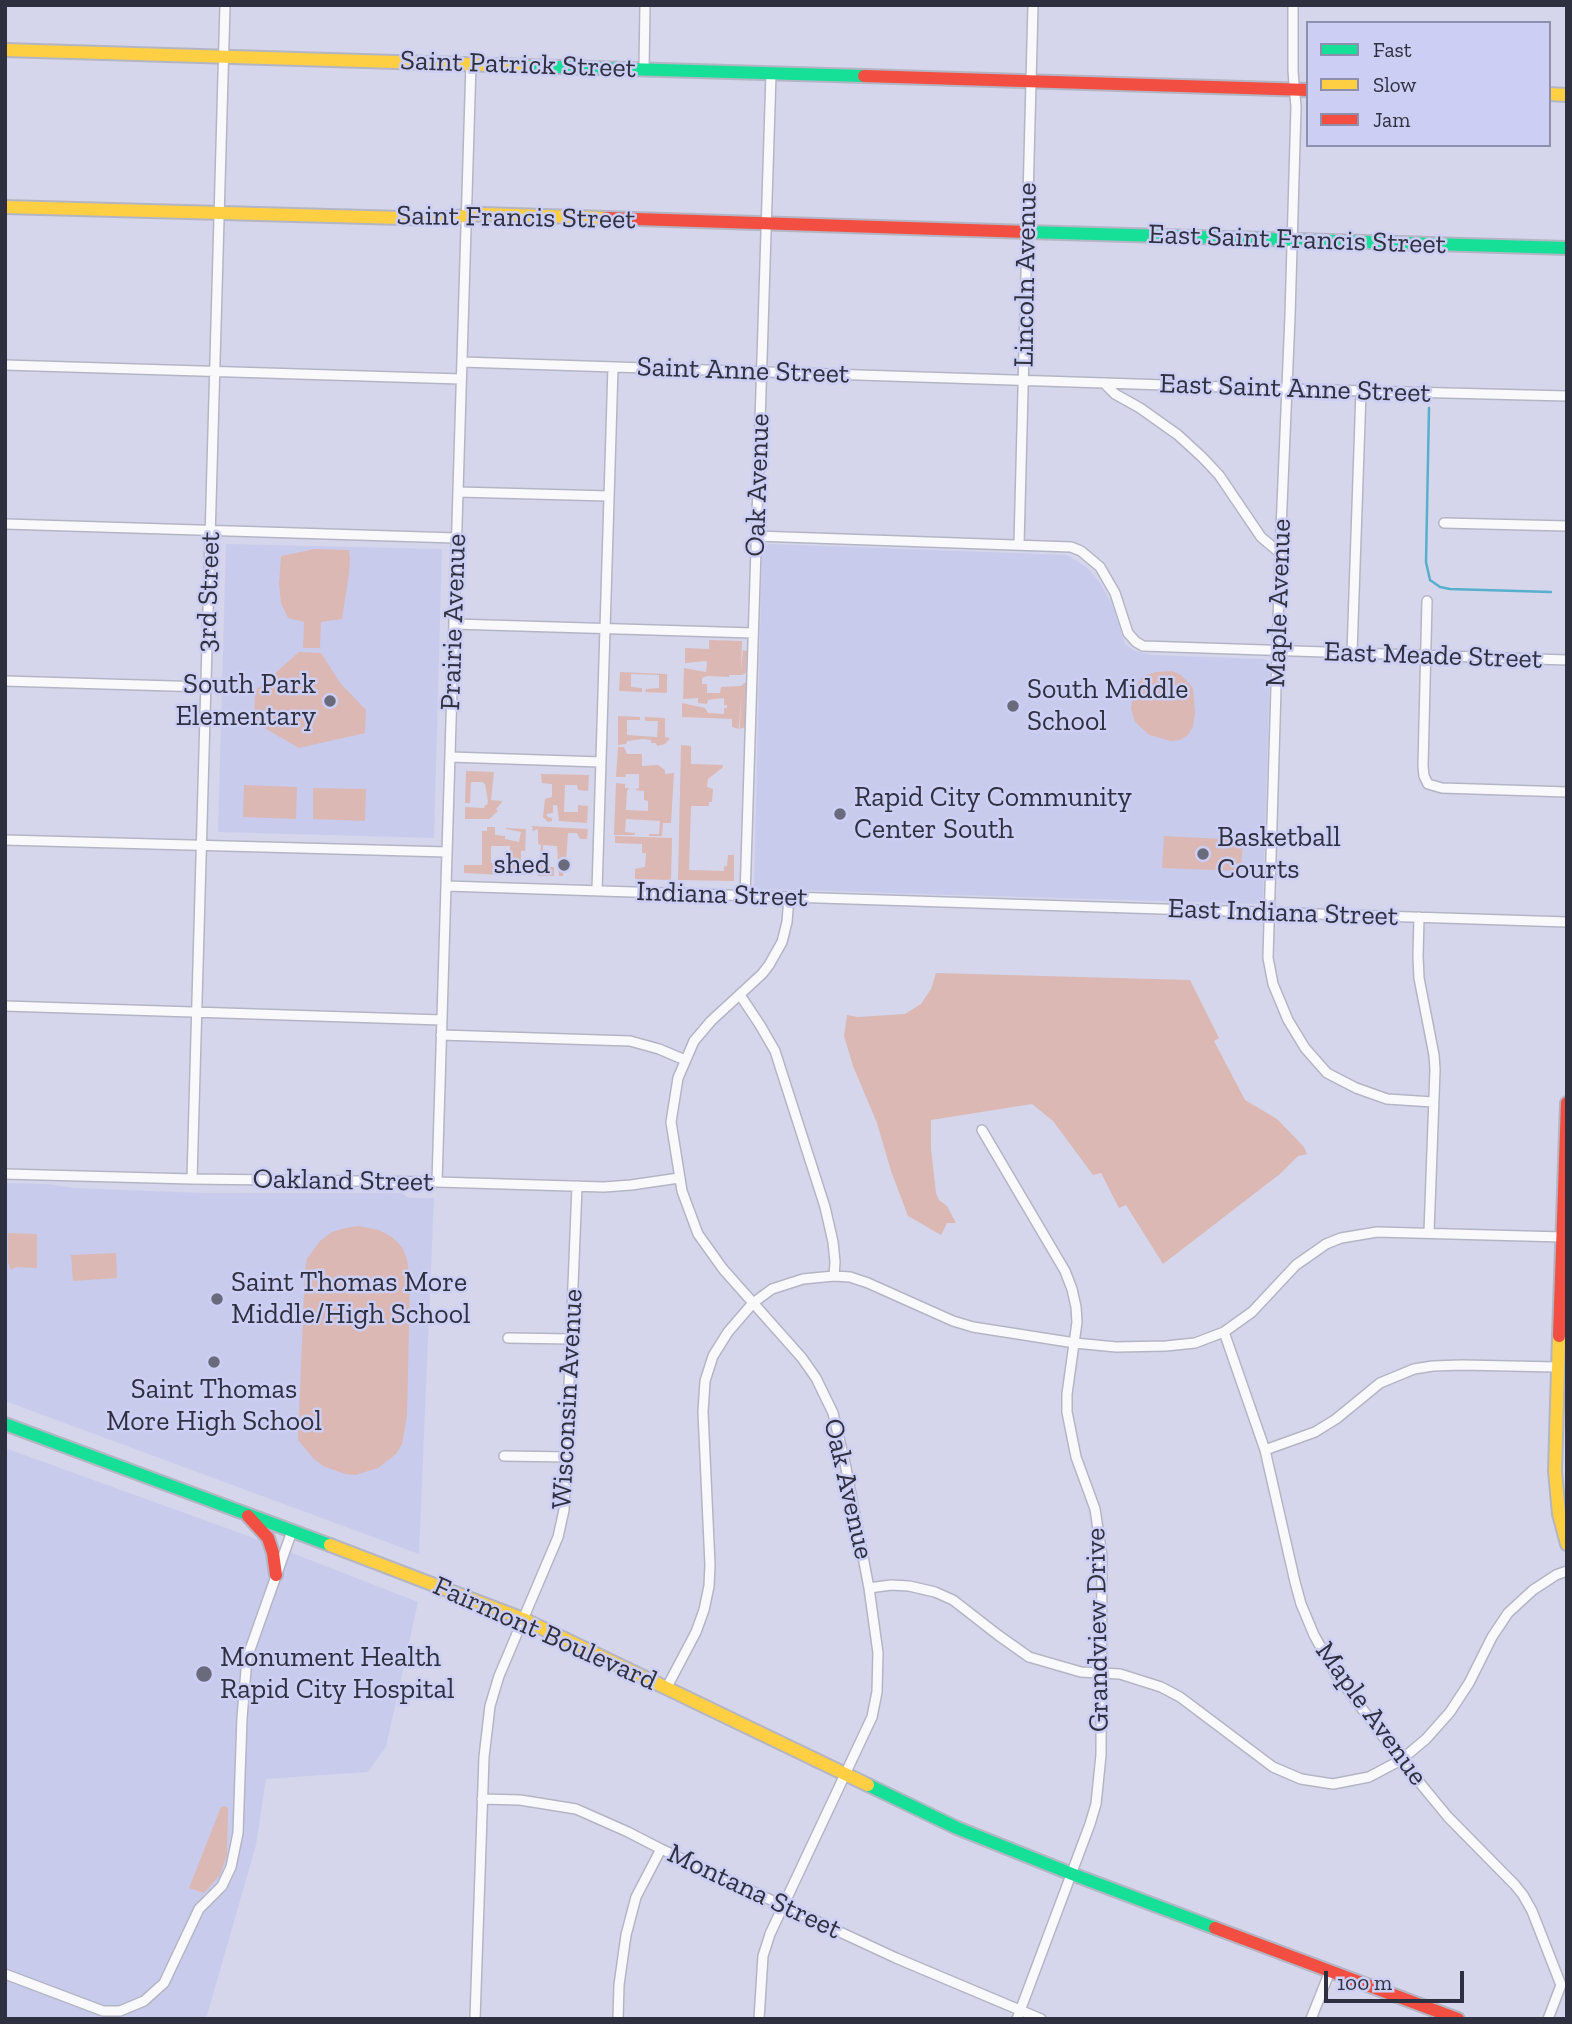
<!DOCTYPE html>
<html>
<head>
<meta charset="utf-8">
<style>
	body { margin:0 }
	#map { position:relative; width:1572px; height:2024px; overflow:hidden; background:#d5d6eb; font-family:"Zilla Slab",serif }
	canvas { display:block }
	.frame { position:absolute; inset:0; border:7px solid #2f303f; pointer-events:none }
	.legend { position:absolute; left:1306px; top:21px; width:245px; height:126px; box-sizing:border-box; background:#cccef4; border:2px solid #8d8fac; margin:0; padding:9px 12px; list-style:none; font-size:21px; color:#2f303f }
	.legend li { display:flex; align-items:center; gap:14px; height:35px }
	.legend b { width:35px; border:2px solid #8d8fac }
	.scale { position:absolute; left:1324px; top:1971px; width:140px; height:32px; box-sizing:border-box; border:4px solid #2f303f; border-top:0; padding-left:9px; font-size:21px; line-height:24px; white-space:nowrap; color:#2f303f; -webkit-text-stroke:5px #cccef4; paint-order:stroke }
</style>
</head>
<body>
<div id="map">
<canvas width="1572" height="2024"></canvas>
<div class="frame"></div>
<ul class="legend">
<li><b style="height:9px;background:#16e098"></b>Fast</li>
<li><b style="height:9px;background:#ffcf43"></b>Slow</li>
<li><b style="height:9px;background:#f24e42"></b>Jam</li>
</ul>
<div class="scale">100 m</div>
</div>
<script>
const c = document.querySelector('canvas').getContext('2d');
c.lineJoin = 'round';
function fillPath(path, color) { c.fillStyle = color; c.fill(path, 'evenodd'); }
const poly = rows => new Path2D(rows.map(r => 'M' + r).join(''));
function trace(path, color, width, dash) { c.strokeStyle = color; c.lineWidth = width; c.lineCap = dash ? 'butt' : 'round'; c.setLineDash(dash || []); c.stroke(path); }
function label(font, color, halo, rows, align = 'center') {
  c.font = font + ' "Zilla Slab",serif'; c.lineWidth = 5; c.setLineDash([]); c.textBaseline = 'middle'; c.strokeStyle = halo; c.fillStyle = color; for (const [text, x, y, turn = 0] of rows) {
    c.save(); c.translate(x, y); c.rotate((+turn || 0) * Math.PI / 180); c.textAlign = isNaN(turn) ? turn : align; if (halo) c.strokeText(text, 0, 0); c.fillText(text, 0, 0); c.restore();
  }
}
fillPath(poly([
	[226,544,442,549,434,838,218,832],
	[769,544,1067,555,1088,568,1101,584,1112,604,1125,644,1135,651,1152,655,1264,659,1268,661,1270,666,1263,897,1261,902,1257,904,759,889,754,886,762,552,764,547],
	[5,1183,49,1184,73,1188,201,1193,402,1193,409,1198,434,1198,419,1554,5,1401],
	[5,1448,251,1537,418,1602,386,1747,368,1772,266,1779,256,1845,206,2019,5,2019]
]), '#c9cbed');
fillPath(poly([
	[315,549,349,550,350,558,349,574,342,619,321,622,320,648,303,648,304,622,288,618,281,603,279,584,281,556],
	[709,640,742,641,741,672,743,650,747,651,746,673,742,675,729,675,729,677,707,676,702,678,702,684,707,684,707,693,720,693,721,687,741,686,746,682,745,727,740,729,741,695,739,729,732,727,732,719,682,717,682,703,705,708,708,713,724,714,724,708,727,708,727,705,724,705,724,698,708,700,707,704,698,703,698,698,683,699,684,668,706,672,707,663,706,661,685,663,685,648,709,649],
	[299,652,321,653,341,684,366,710,365,733,299,748,254,722,255,691],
	[1172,671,1181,675,1193,688,1195,713,1193,727,1188,735,1180,740,1171,741,1149,735,1135,722,1131,709,1133,690,1143,676,1156,672],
	[620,672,667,674,667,693,645,692,646,689,659,688,659,675,631,674,631,687,642,688,642,692,619,691],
	[618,716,640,717,640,720,627,720,627,735,657,737,658,721,645,721,645,717,665,718,665,737,670,738,665,744,657,746,656,743,651,743,651,740,643,739,627,741,626,744,618,745],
	[681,745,691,746,691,764,723,765,722,768,708,779,707,787,713,789,712,802,709,802,709,806,691,806,689,870,724,871,724,867,727,866,728,855,734,855,734,881,678,880],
	[618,747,624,747,627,754,642,754,642,766,658,765,665,770,665,774,674,773,671,823,663,823,662,836,649,836,649,834,659,834,660,821,626,819,625,832,635,833,635,835,614,835,616,783,625,784,625,788,629,788,627,791,626,810,648,811,648,801,644,800,644,791,635,790,636,789,639,788,639,774,626,774,625,777,616,777],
	[466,771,494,772,491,800,502,801,502,802,496,809,498,811,489,819,465,819,465,807,484,808,485,805,487,805,488,801,485,784,482,782,471,782,470,803,465,803],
	[541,774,589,775,588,791,578,790,577,785,565,785,564,812,578,812,578,805,588,806,587,823,559,821,557,805,553,805,553,813,546,814,548,817,552,818,552,821,548,822,543,817,545,799,552,797,552,784,542,783],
	[244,785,297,787,296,819,243,817],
	[313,788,366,789,365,821,313,819],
	[531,826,588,829,587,839,580,839,577,833,568,833,566,862,563,863,563,876,559,876,557,846,543,845,542,867,554,867,554,876,538,876,541,845,538,844,538,829,532,831,533,828],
	[487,827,495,827,495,835,505,836,505,839,519,842,521,832,506,829,506,828,526,829,525,851,521,851,521,864,533,865,533,875,509,875,509,867,503,867,503,871,501,870,501,863,510,862,510,846,491,846,491,863,499,863,498,870,503,872,503,875,464,873,464,865,482,865,482,831,487,831],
	[615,836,672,838,671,880,635,879,635,869,645,867,646,853,642,853,642,844,615,843],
	[1164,836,1243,840,1241,871,1162,868],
	[936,973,1190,980,1219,1038,1214,1041,1245,1100,1277,1119,1304,1147,1307,1154,1298,1156,1280,1174,1163,1264,1126,1205,1119,1208,1101,1173,1093,1175,1053,1121,1032,1104,931,1120,931,1149,936,1193,939,1200,947,1206,956,1223,947,1223,941,1235,908,1216,891,1171,877,1123,853,1066,844,1036,847,1015,858,1017,905,1014,921,1004,931,989],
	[358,1226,379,1230,392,1237,402,1247,407,1259,410,1280,407,1416,402,1444,396,1454,378,1468,356,1475,345,1474,323,1466,313,1458,298,1440,305,1269,307,1259,320,1241,332,1232,345,1228],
	[8,1233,37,1234,37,1268,16,1267,11,1270,8,1263],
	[116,1253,117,1278,73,1281,71,1255],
	[225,1806,228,1808,227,1855,220,1875,204,1893,189,1888,221,1807]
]), '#dbb8b3');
trace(poly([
	[1429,408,1426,562,1430,580,1440,587,1450,589,1551,592]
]), '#58afcd', 2.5);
const street = poly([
	[1293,5,1293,71,1296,107,1290,316,1280,553,1268,958,1273,984,1288,1020,1305,1048,1327,1073,1356,1088,1387,1099,1433,1102],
	[644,69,645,5],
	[462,362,1287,389,1567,396],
	[5,365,461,379],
	[1104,383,1115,394,1140,408,1178,435,1202,457,1219,475,1261,537,1280,553],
	[458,492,609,496],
	[1444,523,1567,526],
	[5,524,456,538],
	[756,536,1071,547,1081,551,1100,567,1115,593,1128,633,1136,642,1143,646,1567,660],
	[1019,544,1033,5],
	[1427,601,1423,766,1424,776,1428,784,1442,788,1567,792],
	[454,624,753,633],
	[1352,653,1361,391],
	[5,681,206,687],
	[450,757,601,762],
	[5,840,447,852],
	[446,886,1567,922],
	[597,891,613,367],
	[745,896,771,74],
	[1419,917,1418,956,1419,978,1434,1055,1435,1070,1429,1232],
	[740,995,760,1025,775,1051,783,1076,825,1207,833,1242,835,1262,834,1276],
	[5,1006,442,1020],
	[441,1035,630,1041,659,1049,685,1060],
	[982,1130,1065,1271,1072,1289,1076,1307,1077,1322,1067,1394,1067,1412,1076,1457,1095,1509,1102,1556,1101,1755,1096,1804,1090,1824,1017,2019],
	[5,1174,192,1179,437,1182,604,1187,631,1185,679,1178],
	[192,1179,225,5],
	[437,1182,471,63],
	[1224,1332,1265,1450,1295,1582,1301,1604,1314,1635,1335,1673,1401,1760,1448,1817,1515,1885,1523,1895,1532,1911,1561,1985,1548,2019],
	[508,1338,572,1339],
	[1265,1450,1315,1432,1336,1419,1380,1383,1414,1369,1433,1366,1462,1365,1557,1367],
	[504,1456,568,1457],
	[869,1588,891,1585,909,1586,935,1592,953,1600,998,1635,1029,1657,1081,1672,1120,1674,1161,1687,1180,1697,1273,1767,1301,1779,1333,1784,1369,1777,1401,1760,1426,1739,1450,1712,1469,1683,1492,1637,1508,1613,1533,1590,1556,1575,1567,1571],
	[667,1687,696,1632,704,1610,709,1586,710,1565,703,1412,705,1381,713,1356,728,1332,753,1303,772,1289,803,1279,834,1276,850,1277,868,1283,953,1321,973,1327,1075,1343,1116,1347,1166,1346,1195,1343,1224,1332,1252,1312,1296,1265,1326,1244,1341,1238,1377,1232,1562,1237],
	[482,1799,520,1800,576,1809,628,1832,661,1849,896,1958,1041,2019],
	[5,1974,103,2011,120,2011,144,2001,164,1983,199,1909,222,1886,231,1867,238,1833,242,1718,247,1658,292,1531],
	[475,2019,484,1757,490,1706,499,1676,558,1537,564,1510,577,1186],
	[618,2019,619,1985,626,1935,636,1897,661,1849],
	[759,2019,763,1956,770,1934,872,1717,877,1692,878,1653,869,1588,845,1463,833,1413,816,1378,802,1358,723,1269,698,1234,682,1191,671,1122,678,1078,694,1041,711,1021,762,974,769,965,782,942,787,922,789,897],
	[1311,2019,1330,1971]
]);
const fast = poly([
	[526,66,864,76],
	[1028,232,1567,248],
	[5,1424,330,1545],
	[868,1785,957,1828,1072,1874,1215,1928]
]);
const slow = poly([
	[5,50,526,66],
	[1549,94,1567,95],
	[5,207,439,219,483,214,606,218],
	[1559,1336,1555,1471,1559,1514,1567,1544],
	[330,1545,523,1619,868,1785]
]);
const jam = poly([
	[864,76,1308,90],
	[606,218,1028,232],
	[1559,1336,1567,1103],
	[248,1516,268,1538,273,1553,276,1575],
	[1215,1928,1458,2019]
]);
trace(street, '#b4b5c4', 12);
trace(fast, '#b4b5c4', 16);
trace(slow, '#b4b5c4', 16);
trace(jam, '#b4b5c4', 16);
trace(street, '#f9f9fc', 9);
trace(fast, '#16e098', 12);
trace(slow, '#ffcf43', 12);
trace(jam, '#f24e42', 12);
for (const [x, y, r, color] of [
	[330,701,7,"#696a7b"],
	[1013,706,7,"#696a7b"],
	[840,814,7,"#696a7b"],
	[1203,854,7,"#696a7b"],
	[564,865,7,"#696a7b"],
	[217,1299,7,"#696a7b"],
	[214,1362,7,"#696a7b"],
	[204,1674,9,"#696a7b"]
]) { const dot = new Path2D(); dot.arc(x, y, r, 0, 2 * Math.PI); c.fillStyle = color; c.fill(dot); trace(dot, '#cccef4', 2.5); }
label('28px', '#2f303f', '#cccef4', [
	["Saint Patrick Street",518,65,2],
	["Saint Francis Street",516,218,1],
	["East Saint Francis Street",1297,240,2],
	["Lincoln Avenue",1026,275,-89],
	["Saint Anne Street",743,371,2],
	["East Saint Anne Street",1295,389,2],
	["Oak Avenue",758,485,-88],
	["3rd Street",209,592,-88],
	["Maple Avenue",1279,603,-88],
	["Prairie Avenue",454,622,-88],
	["East Meade Street",1433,656,2],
	["Indiana Street",722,895,2],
	["East Indiana Street",1283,913,2],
	["Oakland Street",343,1181,1],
	["Wisconsin Avenue",568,1399,-87],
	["Oak Avenue",848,1489,77],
	["Grandview Drive",1098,1630,-91],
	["Fairmont Boulevard",545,1634,24],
	["Maple Avenue",1371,1714,54],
	["Montana Street",754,1892,25]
]);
label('28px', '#2f303f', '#cccef4', [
	["South Park",316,685,"right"],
	["Elementary",316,717,"right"],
	["South Middle",1027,690],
	["School",1027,722],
	["Rapid City Community",854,798],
	["Center South",854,830],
	["Basketball",1217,838],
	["Courts",1217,870],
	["shed",550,865,"right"],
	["Saint Thomas More",231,1283],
	["Middle/High School",231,1315],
	["Saint Thomas",214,1390,"center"],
	["More High School",214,1422,"center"],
	["Monument Health",220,1658],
	["Rapid City Hospital",220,1690]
], 'left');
</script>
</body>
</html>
